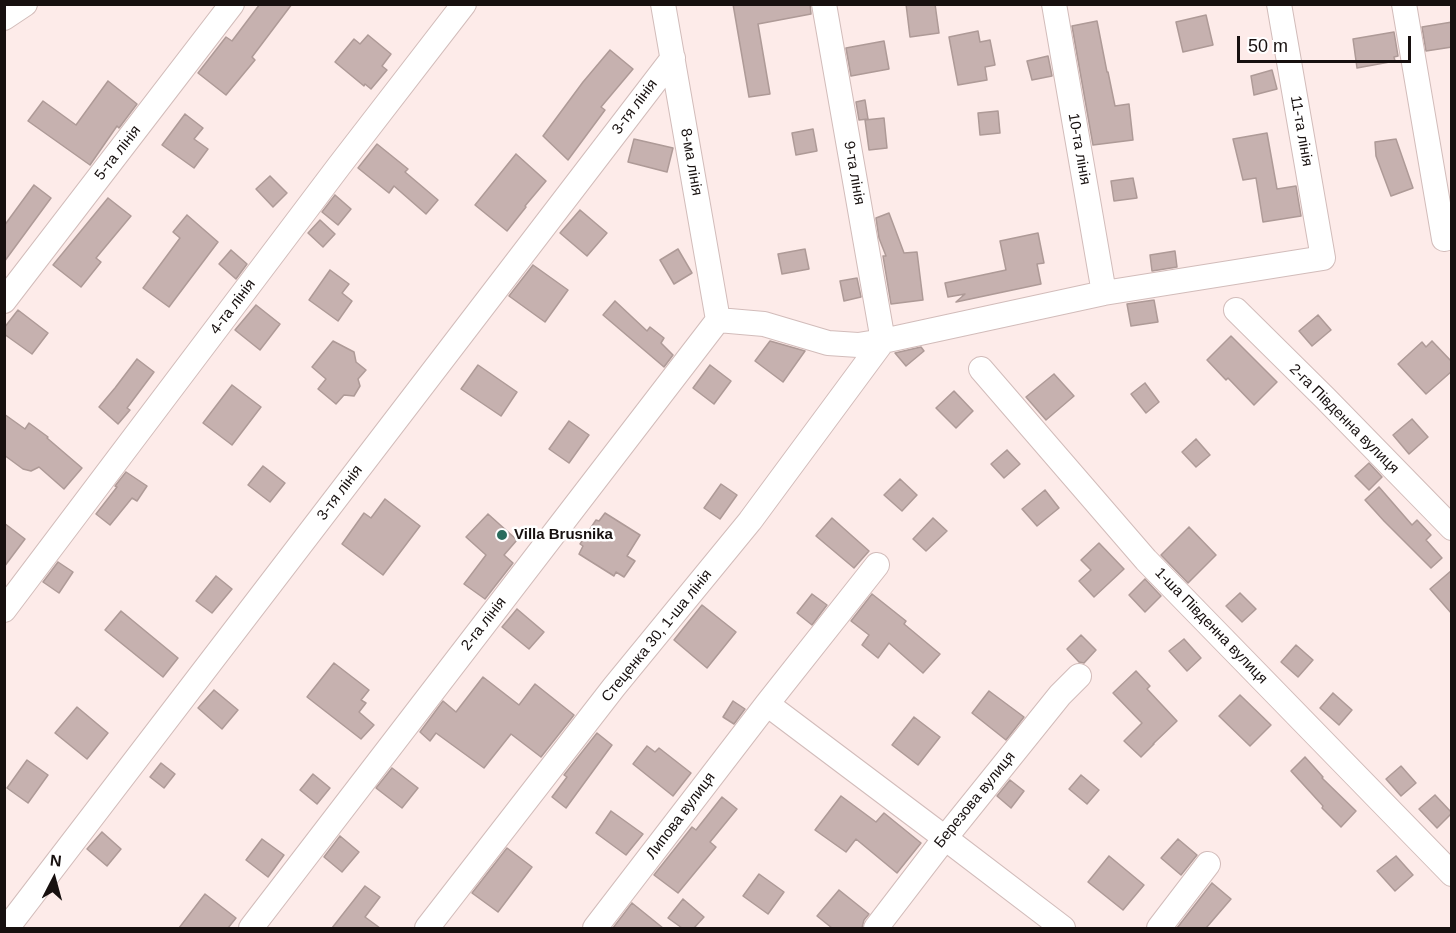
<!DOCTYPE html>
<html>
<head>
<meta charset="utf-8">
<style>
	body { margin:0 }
	#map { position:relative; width:1456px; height:933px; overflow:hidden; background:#fdebe9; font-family:Helvetica,sans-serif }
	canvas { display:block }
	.frame { position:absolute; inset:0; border:6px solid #17100f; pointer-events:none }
	.north { position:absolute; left:24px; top:849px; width:60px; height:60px; -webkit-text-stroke:4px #fff; paint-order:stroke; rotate:6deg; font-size:16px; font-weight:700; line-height:24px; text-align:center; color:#17100f }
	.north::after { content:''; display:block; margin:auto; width:21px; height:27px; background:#17100f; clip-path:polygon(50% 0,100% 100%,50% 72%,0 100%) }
	.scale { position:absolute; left:1237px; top:36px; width:174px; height:27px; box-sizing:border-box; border:3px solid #17100f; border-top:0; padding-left:8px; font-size:18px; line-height:21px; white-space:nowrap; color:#17100f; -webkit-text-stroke:4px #fff; paint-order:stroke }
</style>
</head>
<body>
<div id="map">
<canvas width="1456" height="933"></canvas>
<div class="frame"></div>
<div class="north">N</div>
<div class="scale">50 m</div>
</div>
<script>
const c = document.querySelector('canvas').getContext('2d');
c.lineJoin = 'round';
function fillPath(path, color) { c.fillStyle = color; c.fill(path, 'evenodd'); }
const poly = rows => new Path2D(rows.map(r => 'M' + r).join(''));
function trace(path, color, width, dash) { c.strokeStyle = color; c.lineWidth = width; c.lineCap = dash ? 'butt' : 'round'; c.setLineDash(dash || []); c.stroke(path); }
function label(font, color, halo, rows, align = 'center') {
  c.font = font + ' Helvetica,sans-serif'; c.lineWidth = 5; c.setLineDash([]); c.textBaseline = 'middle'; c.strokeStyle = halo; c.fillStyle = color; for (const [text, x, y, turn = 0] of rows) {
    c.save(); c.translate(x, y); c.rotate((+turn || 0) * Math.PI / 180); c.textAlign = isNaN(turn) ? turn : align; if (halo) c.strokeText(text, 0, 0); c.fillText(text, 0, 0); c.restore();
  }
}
const building = poly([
	[260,4,292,4,252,57,255,60,226,95,198,73,226,37,232,41,260,4],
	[733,4,810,4,811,14,758,24,770,94,749,97,733,4],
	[906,4,935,4,939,33,910,37,906,4],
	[1206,15,1213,45,1183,52,1176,22,1206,15],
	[1097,21,1107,72,1108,72,1115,106,1129,104,1133,140,1093,145,1072,26,1097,21],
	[1452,22,1452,47,1426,51,1422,27,1452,22],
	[978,31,980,42,990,40,995,65,985,67,987,80,958,85,949,37,978,31],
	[1394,32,1398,56,1394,57,1395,61,1357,68,1353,39,1394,32],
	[368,35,391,54,382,66,387,70,371,89,365,84,364,86,335,62,354,39,360,44,368,35],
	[884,41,889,69,851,76,846,48,884,41],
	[610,50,633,69,601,107,605,110,568,160,543,136,583,82,610,50],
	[1048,56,1052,76,1032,80,1027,61,1048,56],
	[1272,70,1277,89,1254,95,1251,76,1272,70],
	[108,81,137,104,119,128,117,126,90,165,28,121,43,101,76,125,108,81],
	[865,100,868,119,859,120,856,102,865,100],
	[998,111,1000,133,980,135,978,113,998,111],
	[185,114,203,128,194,139,208,149,194,168,162,145,185,114],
	[884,118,887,148,869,150,865,120,884,118],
	[813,129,817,151,796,155,792,133,813,129],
	[1267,133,1277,189,1296,186,1301,216,1263,222,1256,178,1243,180,1233,139,1267,133],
	[634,139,673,148,667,172,628,162,634,139],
	[1396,139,1413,188,1391,196,1376,156,1375,142,1396,139],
	[377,144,408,169,405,172,438,200,426,214,394,186,389,193,358,168,377,144],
	[516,154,546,181,525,206,526,207,507,231,475,205,516,154],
	[270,176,287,193,273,207,256,189,270,176],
	[1133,178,1137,198,1114,201,1111,181,1133,178],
	[34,185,51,198,4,262,4,226,34,185],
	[335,195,351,209,338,225,322,212,335,195],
	[108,198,131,216,96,258,101,262,81,287,53,265,108,198],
	[580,210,607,233,587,256,560,233,580,210],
	[889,213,904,253,917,252,923,300,891,304,883,256,886,256,879,238,876,218,889,213],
	[187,215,218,242,169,307,143,288,180,238,173,232,187,215],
	[320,220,335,234,323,247,308,233,320,220],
	[1038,233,1044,263,1037,264,1041,284,956,302,965,294,948,297,945,283,1006,270,1000,241,1038,233],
	[678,249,692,273,674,284,660,260,678,249],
	[805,249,809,269,782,274,778,254,805,249],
	[231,250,247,264,236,279,219,264,231,250],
	[1175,251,1177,267,1152,271,1150,255,1175,251],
	[533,265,568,290,545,322,509,296,533,265],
	[330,270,349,284,342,293,352,301,338,321,309,300,330,270],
	[857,278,861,297,844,301,840,281,857,278],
	[1154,300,1158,322,1131,326,1127,304,1154,300],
	[615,301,647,331,650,327,664,338,661,343,673,355,664,367,603,315,615,301],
	[256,305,280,324,260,350,235,330,256,305],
	[18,310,48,333,32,354,4,334,4,328,18,310],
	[1318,315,1331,330,1312,346,1299,331,1318,315],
	[1231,336,1277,382,1254,405,1228,378,1226,380,1207,360,1231,336],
	[333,341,354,352,356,362,366,370,358,379,360,386,354,396,344,395,336,404,318,389,326,379,312,367,333,341],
	[770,341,805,351,783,382,755,361,770,341],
	[1432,341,1452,362,1452,371,1426,394,1398,364,1422,342,1426,347,1432,341],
	[921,347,924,351,906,366,895,353,921,347],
	[137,359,154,372,127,408,130,410,118,424,99,407,115,388,137,359],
	[478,365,517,392,501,416,461,389,478,365],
	[710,365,731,381,714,404,693,388,710,365],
	[1054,374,1074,396,1046,420,1026,397,1054,374],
	[1145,383,1159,402,1146,413,1131,394,1145,383],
	[232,385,261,407,232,445,203,423,232,385],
	[954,391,973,411,956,428,936,408,954,391],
	[4,414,25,429,29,423,48,437,47,438,82,468,64,489,39,467,31,471,23,469,4,455,4,414],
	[1412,419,1428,437,1409,454,1393,435,1412,419],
	[569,421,589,435,569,463,549,449,569,421],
	[1196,439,1210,455,1196,467,1182,452,1196,439],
	[1007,450,1020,464,1004,478,991,464,1007,450],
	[1369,463,1382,477,1369,490,1355,476,1369,463],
	[263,466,285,483,270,502,248,485,263,466],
	[126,472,147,486,137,501,132,498,110,525,96,514,117,487,115,486,126,472],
	[900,479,917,495,902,511,884,495,900,479],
	[721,484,737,495,720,519,704,508,721,484],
	[1379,487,1412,525,1417,520,1431,535,1426,540,1442,558,1431,568,1384,521,1365,500,1379,487],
	[1045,490,1059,508,1037,526,1022,509,1045,490],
	[385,499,420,526,383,575,342,544,364,513,371,518,385,499],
	[605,513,640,535,627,556,635,561,624,577,616,572,614,576,579,554,583,546,580,544,596,520,599,521,605,513],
	[488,514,517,540,504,555,513,563,485,599,464,584,486,555,466,537,488,514],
	[832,518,869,551,854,568,816,536,832,518],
	[933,518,947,531,926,551,913,539,933,518],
	[4,523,25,539,4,567,4,523],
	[1189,527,1216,555,1188,583,1161,555,1189,527],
	[1099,543,1124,569,1094,597,1079,581,1091,570,1081,560,1099,543],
	[58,562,73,572,59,593,43,582,58,562],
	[1452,570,1452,614,1430,589,1452,570],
	[216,576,232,589,212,613,196,601,216,576],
	[1145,579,1161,596,1145,612,1129,595,1145,579],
	[1240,593,1256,609,1242,622,1226,606,1240,593],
	[812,594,827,605,812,625,797,613,812,594],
	[872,594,906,621,904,624,940,654,923,673,889,643,878,658,862,645,869,635,851,621,872,594],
	[702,605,736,632,707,668,674,640,702,605],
	[517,609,544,632,529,649,502,627,517,609],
	[121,611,178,658,163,677,105,630,121,611],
	[1081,635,1096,650,1084,663,1079,662,1067,649,1081,635],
	[1184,639,1201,658,1187,671,1169,651,1184,639],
	[1296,645,1313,660,1298,677,1281,662,1296,645],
	[334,663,369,690,361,700,366,703,359,712,374,725,361,739,307,697,334,663],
	[1136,671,1150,686,1147,689,1177,721,1153,744,1154,744,1141,757,1124,741,1142,723,1113,693,1136,671],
	[483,677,519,705,535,684,574,715,541,757,511,734,484,768,436,733,430,741,420,732,443,701,456,712,483,677],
	[214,690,238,710,222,729,198,708,214,690],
	[989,691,1024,717,1006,740,972,713,989,691],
	[1333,693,1352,710,1339,725,1320,708,1333,693],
	[1240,695,1271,725,1250,746,1219,716,1240,695],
	[733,701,745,709,734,724,723,717,733,701],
	[77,707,108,733,87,759,55,733,77,707],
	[914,717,940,737,918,765,892,745,914,717],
	[597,733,612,745,566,808,552,797,567,777,564,775,597,733],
	[647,746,655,752,659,748,691,773,673,796,633,764,647,746],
	[1305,757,1323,777,1322,778,1356,811,1341,827,1322,808,1323,806,1291,771,1305,757],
	[27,760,48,775,28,803,7,788,27,760],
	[161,763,175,774,164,788,150,777,161,763],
	[1401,766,1416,783,1401,796,1386,779,1401,766],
	[392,768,418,788,402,808,376,788,392,768],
	[313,774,330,788,317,804,300,790,313,774],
	[1081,775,1099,790,1087,804,1069,789,1081,775],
	[1010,780,1024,791,1011,808,997,796,1010,780],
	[1435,795,1452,813,1437,828,1419,809,1435,795],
	[841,796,876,822,884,813,921,843,897,873,856,839,846,852,815,830,841,796],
	[722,797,737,809,710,842,716,847,678,893,654,875,692,827,696,830,722,797],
	[611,811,643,834,626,855,596,833,611,811],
	[102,832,121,849,107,866,87,849,102,832],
	[340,836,359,852,342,872,324,857,340,836],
	[262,839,284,855,268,877,246,860,262,839],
	[1178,839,1197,855,1181,875,1161,858,1178,839],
	[507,848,532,867,498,912,472,893,507,848],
	[1109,856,1144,885,1123,910,1088,882,1109,856],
	[1396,856,1413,875,1395,891,1377,871,1396,856],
	[759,874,784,892,768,914,743,896,759,874],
	[1212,883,1231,899,1206,928,1177,928,1212,883],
	[365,886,380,897,365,917,380,928,332,928,365,886],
	[839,890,869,914,864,920,862,928,832,928,817,916,839,890],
	[205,894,236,918,228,928,179,928,205,894],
	[683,899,704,917,694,928,682,928,668,918,683,899],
	[632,903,663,928,613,928,632,903]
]);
fillPath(building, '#c6b1af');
trace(building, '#ae9a97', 1.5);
const minor = poly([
	[663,4,718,320],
	[824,4,883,341],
	[1054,4,1104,293],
	[1404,4,1444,239,1452,237],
	[4,18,25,4],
	[4,301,232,4],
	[1236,310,1325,398,1452,528],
	[718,320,764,324,828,343,858,345,883,341,1104,293,1323,258,1279,4],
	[981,369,1146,560,1452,874],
	[4,610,339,166,464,4],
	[767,704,945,838,1063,928],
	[7,928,673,58],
	[251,928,718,320],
	[427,928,614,687,750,521,883,341],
	[595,928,767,704,877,565],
	[876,928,945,838,1060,695,1079,676],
	[1159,928,1208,864]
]);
trace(minor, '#d2bcba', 26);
trace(minor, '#fff', 24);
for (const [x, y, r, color] of [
	[502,535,6,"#296c5d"]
]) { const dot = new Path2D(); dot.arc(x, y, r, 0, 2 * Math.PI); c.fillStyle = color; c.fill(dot); trace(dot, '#fff', 2); }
label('15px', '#17100f', '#fff', [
	["3-тя лінія",635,107,-53],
	["11-та лінія",1301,131,80],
	["10-та лінія",1079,149,80],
	["5-та лінія",118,153,-52],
	["8-ма лінія",691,162,80],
	["9-та лінія",854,173,80],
	["4-та лінія",233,307,-53],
	["2-га Південна вулиця",1344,419,45],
	["3-тя лінія",340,493,-53],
	["2-га лінія",484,624,-52],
	["1-ша Південна вулиця",1211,626,46],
	["Стеценка 30, 1-ша лінія",657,636,-51],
	["Березова вулиця",975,800,-51],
	["Липова вулиця",681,816,-53]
]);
label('bold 15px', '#17100f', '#fff', [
	["Villa Brusnika",514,535]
], 'left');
</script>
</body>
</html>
